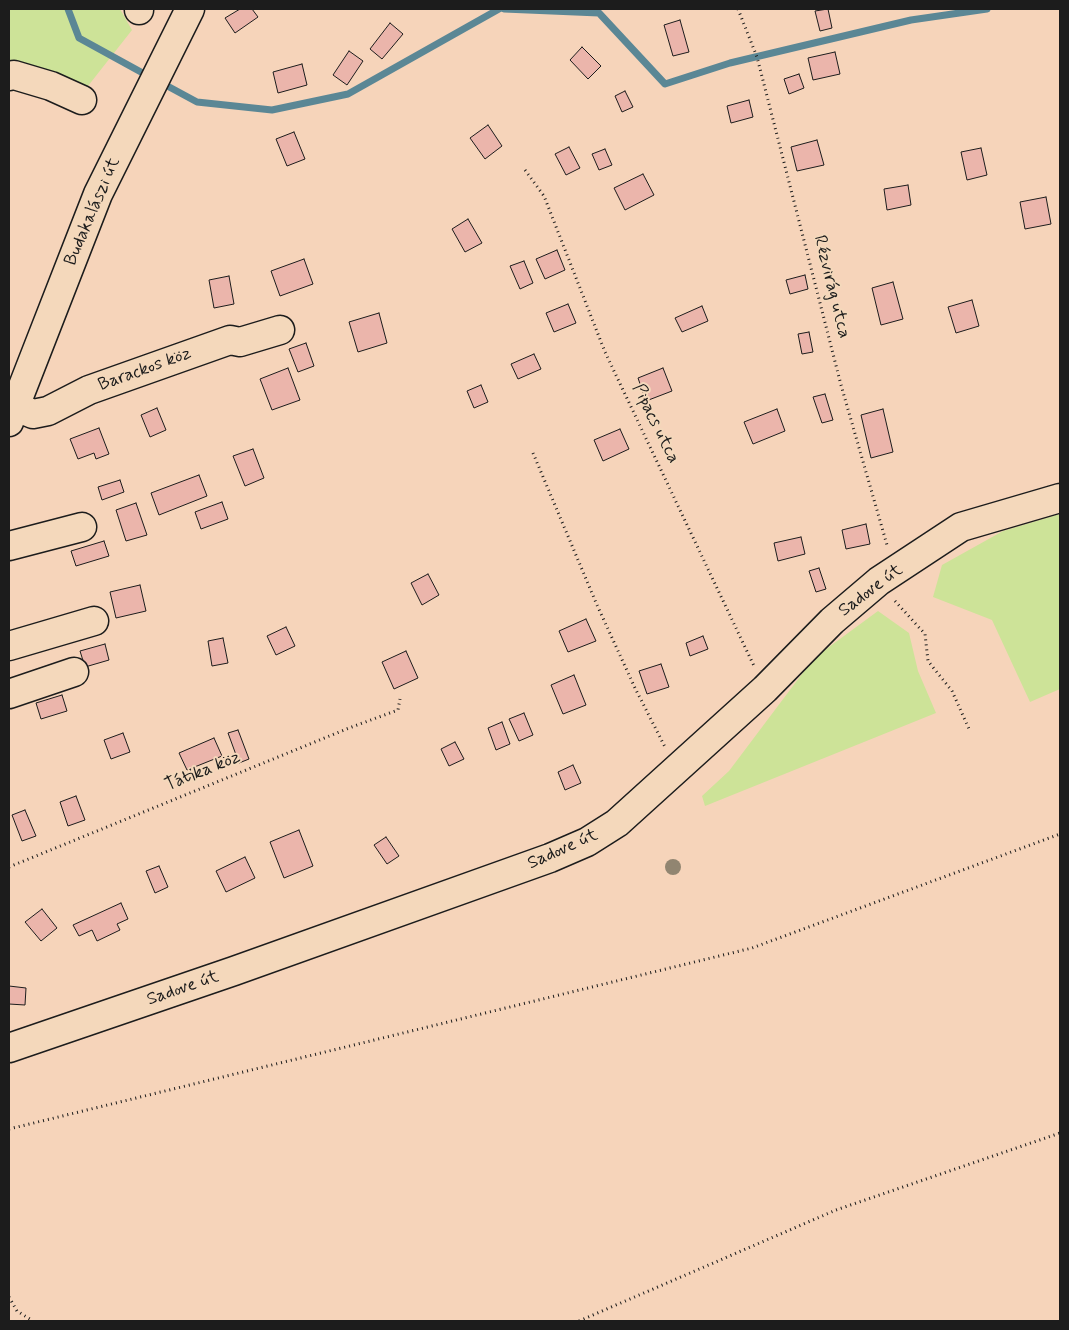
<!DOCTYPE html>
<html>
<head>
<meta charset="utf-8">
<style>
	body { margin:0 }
	#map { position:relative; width:1069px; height:1330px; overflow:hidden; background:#f6d4ba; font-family:Mynerve,sans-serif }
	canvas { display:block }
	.frame { position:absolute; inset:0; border:10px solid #1c1c1c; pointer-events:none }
</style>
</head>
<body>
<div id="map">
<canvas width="1069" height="1330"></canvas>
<div class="frame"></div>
</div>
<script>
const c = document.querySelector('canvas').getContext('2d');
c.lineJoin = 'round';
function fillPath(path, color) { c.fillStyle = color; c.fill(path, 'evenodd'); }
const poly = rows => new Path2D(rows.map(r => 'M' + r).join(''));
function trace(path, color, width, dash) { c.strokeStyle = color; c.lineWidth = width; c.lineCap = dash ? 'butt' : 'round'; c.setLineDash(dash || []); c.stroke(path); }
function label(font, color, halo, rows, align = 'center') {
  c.font = font + ' Mynerve,sans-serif'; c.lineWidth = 4; c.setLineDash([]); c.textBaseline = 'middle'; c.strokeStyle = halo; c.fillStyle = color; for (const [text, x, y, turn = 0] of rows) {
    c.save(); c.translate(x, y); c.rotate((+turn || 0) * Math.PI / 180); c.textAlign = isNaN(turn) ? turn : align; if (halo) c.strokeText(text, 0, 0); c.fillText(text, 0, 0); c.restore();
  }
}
fillPath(poly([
	[9,9,120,9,132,30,88,86,79,92,9,65],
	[1060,514,1060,689,1030,702,992,620,933,597,942,565,1003,531],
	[878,611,909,633,918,671,936,713,705,806,702,796,729,771,814,658]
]), '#cde398');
trace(poly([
	[68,9,79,38,150,77],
	[504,9,599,13,665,84,730,63,911,20,987,9],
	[160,82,197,102,272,110,348,94,499,9]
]), '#5b8795', 7);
const building = poly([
	[240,9,252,9,258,17,235,33,225,18,240,9],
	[828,9,832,28,820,31,815,11,828,9],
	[680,20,689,52,673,56,664,25,680,20],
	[390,23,403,34,382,59,370,49,390,23],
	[582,47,601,66,588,79,570,60,582,47],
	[349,51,363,61,347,85,333,75,349,51],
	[835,52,840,74,813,80,808,58,835,52],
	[302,64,307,85,278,93,273,72,302,64],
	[799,74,804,88,789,94,784,79,799,74],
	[625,91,633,107,622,112,615,96,625,91],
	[749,100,753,117,731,123,727,106,749,100],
	[488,125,502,146,485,159,470,138,488,125],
	[294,132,305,159,287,166,276,139,294,132],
	[817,140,824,165,797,171,791,147,817,140],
	[569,147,580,168,566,175,555,154,569,147],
	[981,148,987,175,967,180,961,152,981,148],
	[605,149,612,165,599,170,592,154,605,149],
	[643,174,654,195,625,210,614,188,643,174],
	[908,185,911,205,887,210,884,189,908,185],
	[1046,197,1051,224,1025,229,1020,202,1046,197],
	[468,219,482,243,465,252,452,229,468,219],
	[557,250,565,270,545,279,536,259,557,250],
	[304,259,313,284,280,296,271,271,304,259],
	[524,261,533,283,520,289,510,266,524,261],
	[805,275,808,289,790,294,786,280,805,275],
	[229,276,234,304,214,308,209,280,229,276],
	[893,282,903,319,881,325,872,288,893,282],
	[972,300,979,326,956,333,948,307,972,300],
	[568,304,576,323,554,332,546,313,568,304],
	[702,306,708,321,682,332,675,318,702,306],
	[379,313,387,343,358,352,349,322,379,313],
	[809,332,813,352,802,354,798,334,809,332],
	[306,343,314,366,298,372,289,349,306,343],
	[534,354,541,369,518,379,511,364,534,354],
	[288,368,300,400,272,410,260,379,288,368],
	[663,368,672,391,646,401,638,378,663,368],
	[481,385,488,402,474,408,467,391,481,385],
	[825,394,833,420,822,423,813,397,825,394],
	[157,408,166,430,150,437,141,415,157,408],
	[777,409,785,431,753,444,744,422,777,409],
	[883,409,893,452,871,458,861,415,883,409],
	[99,428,109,454,96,459,94,453,78,459,70,439,99,428],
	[620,429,629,449,603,461,594,440,620,429],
	[253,449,264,478,245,486,233,456,253,449],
	[199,475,207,496,159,515,151,493,199,475],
	[120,480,124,492,102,500,98,487,120,480],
	[222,502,228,519,201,529,195,512,222,502],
	[136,503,147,535,126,541,116,510,136,503],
	[866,524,870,544,846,549,842,530,866,524],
	[801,537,805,554,778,561,774,543,801,537],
	[104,541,109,556,76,566,71,551,104,541],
	[819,568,826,589,816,592,809,571,819,568],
	[428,574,439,595,422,605,411,583,428,574],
	[140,585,146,611,116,618,110,592,140,585],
	[586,619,596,641,568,652,559,631,586,619],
	[286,627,295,646,276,655,267,636,286,627],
	[703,636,708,649,690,656,686,643,703,636],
	[223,638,228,663,212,666,208,641,223,638],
	[105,644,109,660,85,667,80,651,105,644],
	[406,651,418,678,394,689,382,662,406,651],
	[661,664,669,687,647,694,639,671,661,664],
	[574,675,586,705,563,714,551,685,574,675],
	[62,695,67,711,41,719,36,703,62,695],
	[524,713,533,735,519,741,509,719,524,713],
	[502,722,510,744,496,750,488,728,502,722],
	[238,730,249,759,239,763,228,733,238,730],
	[123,733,130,752,111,759,104,740,123,733],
	[214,738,222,756,187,770,179,753,214,738],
	[455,742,464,759,449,766,441,749,455,742],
	[573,765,581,783,565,790,558,772,573,765],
	[76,796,85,820,68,826,60,802,76,796],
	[25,810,36,836,22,841,12,815,25,810],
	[299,830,313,866,284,878,270,842,299,830],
	[386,837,399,856,387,864,374,845,386,837],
	[245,857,255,878,226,892,216,871,245,857],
	[159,866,168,887,155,893,146,871,159,866],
	[121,903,128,919,117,924,120,930,97,941,92,930,79,936,73,925,121,903],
	[42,909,57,928,41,941,25,922,42,909],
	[9,986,26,988,25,1005,9,1004,9,986]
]);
fillPath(building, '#ebb5ab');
trace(building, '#1c1c1c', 1);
const minor = poly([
	[139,9,139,10],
	[9,76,14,75,51,86,82,100],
	[14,406,33,414,48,411,89,390,230,340,240,342,280,330],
	[9,546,82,527],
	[9,646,94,621],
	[9,694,74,672],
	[9,1048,234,971,550,858,587,842,617,823,765,689,832,621,879,581,961,527,1060,498]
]);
const major = poly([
	[9,422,98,194,190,9]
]);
trace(minor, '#1c1c1c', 31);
trace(major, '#1c1c1c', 31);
trace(poly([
	[738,9,757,57,841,385,887,545],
	[525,170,544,196,605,352,754,666],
	[533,453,597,605,635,688,665,747],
	[895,601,925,634,928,661,952,691,969,729],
	[9,867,349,728,398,710,400,699],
	[9,1129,752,948,1060,834],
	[9,1297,17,1311,33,1321],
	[579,1321,836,1210,1060,1133]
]), '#1c1c1c', 3, [1, 4]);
trace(minor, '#f4d8bb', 28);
trace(major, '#f4d8bb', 28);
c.fillStyle = '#918571';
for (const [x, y] of [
	[673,867]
]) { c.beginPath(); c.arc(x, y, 8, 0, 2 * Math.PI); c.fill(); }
label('18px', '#1c1c1c', '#f4d8bb', [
	["Budakalászi út",93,212,-67],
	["Rézvirág utca",831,287,76],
	["Barackos köz",145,370,-20],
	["Pipacs utca",655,424,64],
	["Sadove út",871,591,-37],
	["Tátika köz",203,772,-22],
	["Sadove út",563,850,-24],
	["Sadove út",183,989,-19]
]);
</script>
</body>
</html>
